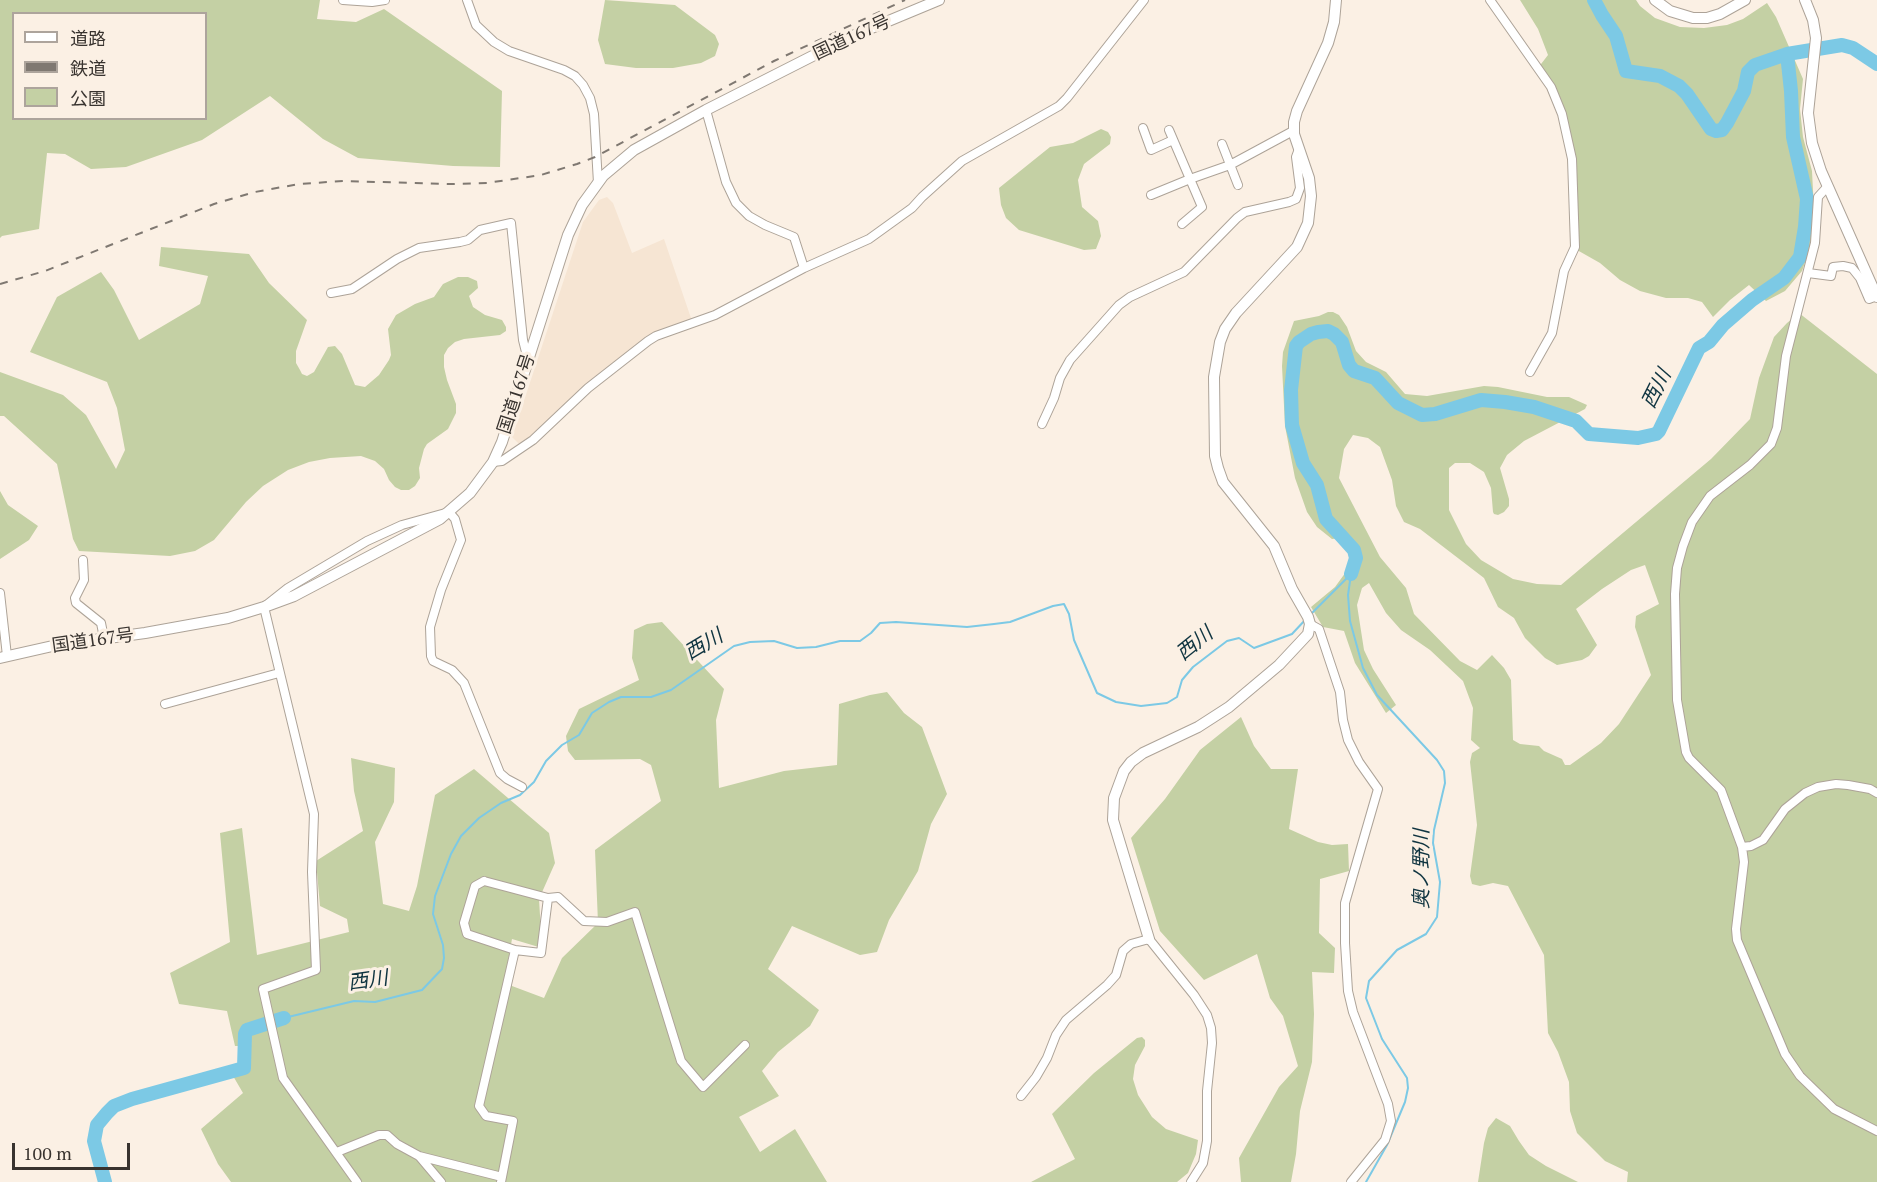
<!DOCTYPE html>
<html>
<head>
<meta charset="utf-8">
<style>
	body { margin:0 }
	#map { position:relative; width:1877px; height:1182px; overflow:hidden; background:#fbf0e4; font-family:"PT Serif","Noto Sans JP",serif }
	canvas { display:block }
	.legend { position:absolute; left:12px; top:12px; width:195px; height:108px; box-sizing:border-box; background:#fbf0e4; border:2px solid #ada49c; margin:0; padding:8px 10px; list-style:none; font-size:18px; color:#38332f }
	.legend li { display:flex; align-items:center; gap:12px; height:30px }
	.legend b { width:30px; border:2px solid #ada49c }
	.scale { position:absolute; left:12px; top:1143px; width:118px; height:27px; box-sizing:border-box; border:3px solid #38332f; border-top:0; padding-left:8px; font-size:18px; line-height:21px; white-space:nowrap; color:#38332f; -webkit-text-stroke:4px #fbf0e4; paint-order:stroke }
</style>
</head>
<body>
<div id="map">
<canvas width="1877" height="1182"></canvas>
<ul class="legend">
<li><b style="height:8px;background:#fff"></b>道路</li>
<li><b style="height:8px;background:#7f7871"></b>鉄道</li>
<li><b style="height:16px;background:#c4d0a4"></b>公園</li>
</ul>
<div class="scale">100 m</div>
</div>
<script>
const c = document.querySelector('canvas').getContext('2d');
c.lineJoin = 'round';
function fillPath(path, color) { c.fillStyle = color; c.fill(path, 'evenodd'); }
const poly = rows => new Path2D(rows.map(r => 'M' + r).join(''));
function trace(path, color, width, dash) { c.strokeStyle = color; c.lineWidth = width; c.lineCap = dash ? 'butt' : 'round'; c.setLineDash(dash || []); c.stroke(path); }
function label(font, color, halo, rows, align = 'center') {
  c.font = font + ' "PT Serif","Noto Sans JP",serif'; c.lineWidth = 6; c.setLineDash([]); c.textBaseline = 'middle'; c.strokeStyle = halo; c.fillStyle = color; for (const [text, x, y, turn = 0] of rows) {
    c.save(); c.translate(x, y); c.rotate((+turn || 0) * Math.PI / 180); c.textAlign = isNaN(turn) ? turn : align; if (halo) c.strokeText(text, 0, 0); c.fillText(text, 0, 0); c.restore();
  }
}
fillPath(poly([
	[607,197,613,203,632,253,664,239,692,321,661,330,569,402,520,445,512,437,583,222,599,200]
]), '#f6e5d3');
fillPath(poly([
	[0,0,320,0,317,19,356,22,384,9,502,91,500,167,453,166,358,158,323,139,270,96,202,140,126,167,91,169,65,154,47,153,39,229,2,236,0,238],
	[14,14,206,14,206,118,14,118],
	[605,0,675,5,715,35,719,44,715,56,701,63,673,68,636,68,605,64,598,40],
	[1520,0,1636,0,1640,6,1655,18,1680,27,1704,28,1727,25,1743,19,1767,3,1776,17,1803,79,1800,109,1803,137,1812,171,1814,210,1811,245,1802,271,1785,291,1766,301,1749,285,1730,300,1713,317,1702,302,1688,298,1666,298,1640,291,1620,280,1600,263,1570,246,1570,163,1556,103,1538,68,1548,55,1538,29],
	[1101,129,1108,132,1111,137,1110,144,1084,164,1078,180,1082,207,1098,221,1101,236,1096,249,1084,250,1019,230,1006,218,1001,205,999,188,1050,147,1073,143],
	[161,247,249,254,269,283,307,320,296,351,296,363,300,370,302,374,307,376,314,372,328,347,335,346,342,354,355,385,365,387,379,375,389,360,391,355,388,329,396,315,415,304,434,297,443,284,458,277,468,277,477,281,478,288,469,296,473,307,485,315,502,320,506,327,506,331,500,335,464,339,455,342,448,348,444,355,444,367,447,380,456,404,456,413,448,429,427,444,424,449,419,468,420,478,415,486,409,490,401,490,395,487,389,480,384,469,375,461,361,456,330,458,309,462,288,470,263,486,246,502,214,540,195,551,170,556,79,551,73,539,57,464,4,416,0,416,0,372,63,395,86,415,116,469,125,450,117,408,107,382,30,352,57,297,101,272,114,290,139,340,200,304,208,276,159,266],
	[1328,312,1333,312,1339,315,1347,327,1356,351,1366,362,1386,372,1405,394,1427,396,1484,386,1498,387,1547,397,1569,397,1587,405,1585,409,1524,441,1507,455,1500,468,1509,499,1509,506,1504,512,1498,515,1494,514,1493,512,1491,488,1484,472,1470,463,1455,463,1449,468,1449,510,1466,544,1481,560,1513,579,1537,584,1561,585,1711,459,1750,419,1759,378,1774,337,1787,323,1799,313,1877,374,1877,1182,1627,1182,1628,1172,1605,1161,1577,1133,1570,1111,1569,1082,1558,1052,1548,1033,1544,955,1508,886,1493,883,1480,886,1472,884,1470,876,1477,825,1470,762,1472,753,1480,748,1471,740,1473,708,1463,681,1430,650,1401,630,1386,613,1369,583,1362,588,1357,605,1364,650,1373,669,1396,705,1386,713,1355,663,1344,631,1323,627,1311,607,1335,587,1351,565,1349,556,1351,549,1341,538,1332,539,1317,527,1307,512,1295,478,1285,426,1282,366,1283,352,1294,321,1319,316],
	[1353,435,1368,438,1380,447,1392,480,1396,506,1404,522,1420,529,1484,578,1498,607,1514,618,1525,638,1545,658,1557,665,1582,660,1589,656,1597,645,1576,609,1602,589,1631,570,1645,565,1659,604,1636,616,1635,627,1651,675,1619,724,1601,743,1570,765,1565,765,1562,759,1544,751,1539,746,1520,744,1513,740,1511,680,1504,668,1492,655,1477,670,1460,661,1414,614,1406,588,1380,557,1339,478,1344,449],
	[0,491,8,505,38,526,29,540,0,559],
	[662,622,724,689,716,720,719,788,784,771,837,765,839,704,870,695,887,692,904,713,922,727,947,794,931,824,918,871,889,920,877,952,860,955,792,926,768,969,819,1010,810,1026,778,1052,762,1071,779,1096,739,1117,760,1152,795,1129,827,1182,231,1182,218,1164,201,1129,243,1093,229,1069,241,1066,242,1046,235,1046,227,1011,179,1004,170,973,230,942,220,833,242,828,257,955,349,932,347,919,320,906,316,861,363,831,354,791,351,758,395,768,394,802,375,842,383,904,409,911,417,886,435,795,474,769,549,833,555,863,539,899,542,948,512,939,504,983,544,998,562,958,598,923,595,850,661,801,651,765,640,759,575,760,568,751,566,736,579,709,639,680,632,658,634,630,647,624],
	[1241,717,1254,746,1271,769,1298,769,1289,829,1318,842,1332,845,1348,844,1349,871,1320,879,1319,933,1335,948,1334,973,1312,972,1314,1014,1312,1062,1300,1111,1296,1154,1291,1182,1241,1182,1239,1158,1279,1087,1298,1066,1283,1016,1270,998,1257,954,1204,980,1160,931,1131,838,1165,799,1200,750],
	[1142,1037,1145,1040,1145,1046,1135,1065,1133,1079,1138,1095,1152,1117,1166,1129,1198,1140,1196,1154,1188,1173,1177,1182,1031,1182,1075,1159,1052,1114,1094,1073,1137,1038],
	[1496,1118,1510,1126,1519,1141,1529,1155,1546,1166,1578,1182,1478,1182,1484,1143,1488,1128]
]), '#c4d0a4');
trace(poly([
	[1351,574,1348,595,1350,621,1363,668,1377,695,1437,760,1444,771,1445,783,1434,830,1433,843,1440,882,1437,917,1426,934,1397,950,1369,981,1366,998,1382,1039,1407,1078,1408,1088,1405,1102,1387,1145,1366,1182],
	[1310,615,1351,574],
	[284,1018,354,1001,375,1002,422,990,442,969,444,958,443,945,433,914,435,896,451,854,461,836,479,818,501,803,520,795,534,782,546,761,562,745,579,735,592,713,609,702,621,697,651,697,671,690,734,646,750,642,774,641,797,648,816,647,840,641,860,641,871,633,880,623,896,622,967,627,994,624,1010,622,1053,606,1064,604,1069,614,1074,640,1097,693,1116,702,1141,706,1167,703,1177,697,1182,680,1193,667,1227,641,1239,638,1254,648,1292,634,1306,619]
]), '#7cc9e5', 2);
trace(poly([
	[1594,0,1602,15,1616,36,1626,71,1660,76,1679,86,1687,94,1711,129,1716,131,1722,130,1727,123,1744,91,1748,72,1755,65,1787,54,1842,45,1853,48,1877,64],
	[1351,574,1356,558,1354,550,1326,519,1317,485,1303,463,1292,425,1291,390,1296,346,1299,342,1311,334,1318,332,1328,331,1334,334,1342,342,1349,365,1354,371,1375,378,1398,403,1422,415,1435,414,1481,400,1505,402,1534,407,1576,421,1589,434,1638,438,1656,434,1659,431,1699,348,1709,342,1723,325,1752,300,1784,278,1800,257,1805,227,1807,199,1793,137,1791,91,1787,54],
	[105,1182,94,1141,97,1125,107,1113,114,1106,132,1099,244,1068,245,1034,247,1030,284,1018]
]), '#7cc9e5', 14);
const minor = poly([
	[343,0,372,2,385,0],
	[467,0,476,25,494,42,509,51,564,70,575,76,583,85,590,98,594,114,598,183],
	[1490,0,1551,87,1562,114,1572,159,1575,247,1564,271,1552,333,1530,372],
	[706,110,726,182,736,203,749,216,765,225,794,237,804,268],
	[1143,128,1151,150,1173,140],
	[1169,130,1202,207,1182,224],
	[1222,144,1238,185],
	[1828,186,1818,197,1815,243,1786,356,1777,428,1771,444,1750,465,1710,496,1692,522,1683,546,1677,568,1675,594,1677,700,1686,752,1689,758,1721,790,1742,847,1744,862,1736,929,1737,940,1785,1054,1800,1076,1834,1109,1877,1131],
	[1151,195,1190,179,1230,165,1293,131],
	[1808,273,1831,276,1833,267,1843,266,1852,268,1860,278,1869,299,1877,296],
	[331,293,352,289,397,259,419,248,460,242,468,240,480,230,511,223,523,340,528,360],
	[1042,424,1054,398,1060,378,1070,360,1119,305,1130,297,1184,272,1237,218,1245,212,1289,202,1296,199,1300,188,1296,157,1299,149],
	[493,462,502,461,533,440,588,388,648,341,656,336,715,315,804,268,869,239,912,208,922,197,962,161,1059,106,1067,98,1144,0],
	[83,560,84,580,75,598,76,603,101,623,104,638],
	[0,593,7,656],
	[1310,624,1319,629,1340,692,1343,720,1348,740,1359,762,1378,789,1345,903,1345,943,1348,991,1353,1012,1388,1104,1391,1121,1385,1140,1351,1182],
	[165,704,279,673],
	[1742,847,1751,846,1763,840,1785,809,1805,793,1818,787,1836,784,1848,785,1870,789,1877,793],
	[484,881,548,898,541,953,515,950,467,934,464,923,475,886,484,881],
	[548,898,558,897,584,921,607,922,635,912,681,1061,703,1087,745,1045],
	[1021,1096,1036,1077,1047,1058,1056,1035,1066,1020,1107,985,1116,975,1123,951,1131,944,1149,939,1194,995,1207,1015,1211,1028,1212,1043,1207,1091,1207,1141,1203,1163,1191,1182],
	[337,1152,379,1135,387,1135,397,1144,419,1156,441,1182],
	[419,1156,502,1177],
	[357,1182,283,1078,263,989,316,970,312,872,314,814,264,607,288,588,367,541,402,525,449,512,455,519,461,540,441,590,430,627,431,656,433,661,452,670,464,683,500,773,507,779,522,787],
	[501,1182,513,1121,486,1116,479,1106,515,950]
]);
const tertiary = poly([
	[1655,0,1670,11,1693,18,1707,18,1720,14,1745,0],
	[1805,0,1813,20,1816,38,1808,113,1812,143,1821,171,1877,297],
	[0,658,57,645,145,633,228,618,264,607,294,596,440,519,470,493,493,462,502,442,568,235,582,205,603,176,634,150,706,110,850,37,939,0],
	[1149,939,1113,820,1114,798,1124,771,1131,762,1143,753,1198,727,1229,707,1279,665,1308,634,1310,624,1308,617,1292,589,1274,546,1223,482,1218,468,1215,456,1214,377,1220,342,1225,329,1236,313,1297,247,1308,223,1311,196,1309,178,1294,134,1294,122,1297,111,1328,43,1334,22,1336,0]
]);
trace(minor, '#ada398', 10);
trace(tertiary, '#ada398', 12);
trace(minor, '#fff', 8);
trace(tertiary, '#fff', 10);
trace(poly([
	[0,284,45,271,214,204,255,192,299,184,343,181,451,184,487,183,541,175,577,164,595,157,774,61,905,0]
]), '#7f7871', 2, [8, 8]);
label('18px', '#38332f', '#fbf0e4', [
	["国道167号",852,38,-25],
	["国道167号",517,394,-72],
	["国道167号",93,641,-8]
]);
label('italic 20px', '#0f3440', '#fbf0e4', [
	["西川",1657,389,-63],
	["西川",1195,644,-39],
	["西川",704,645,-31],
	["奥ノ野川",1422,869,-90],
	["西川",368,981,-8]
]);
</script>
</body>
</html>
